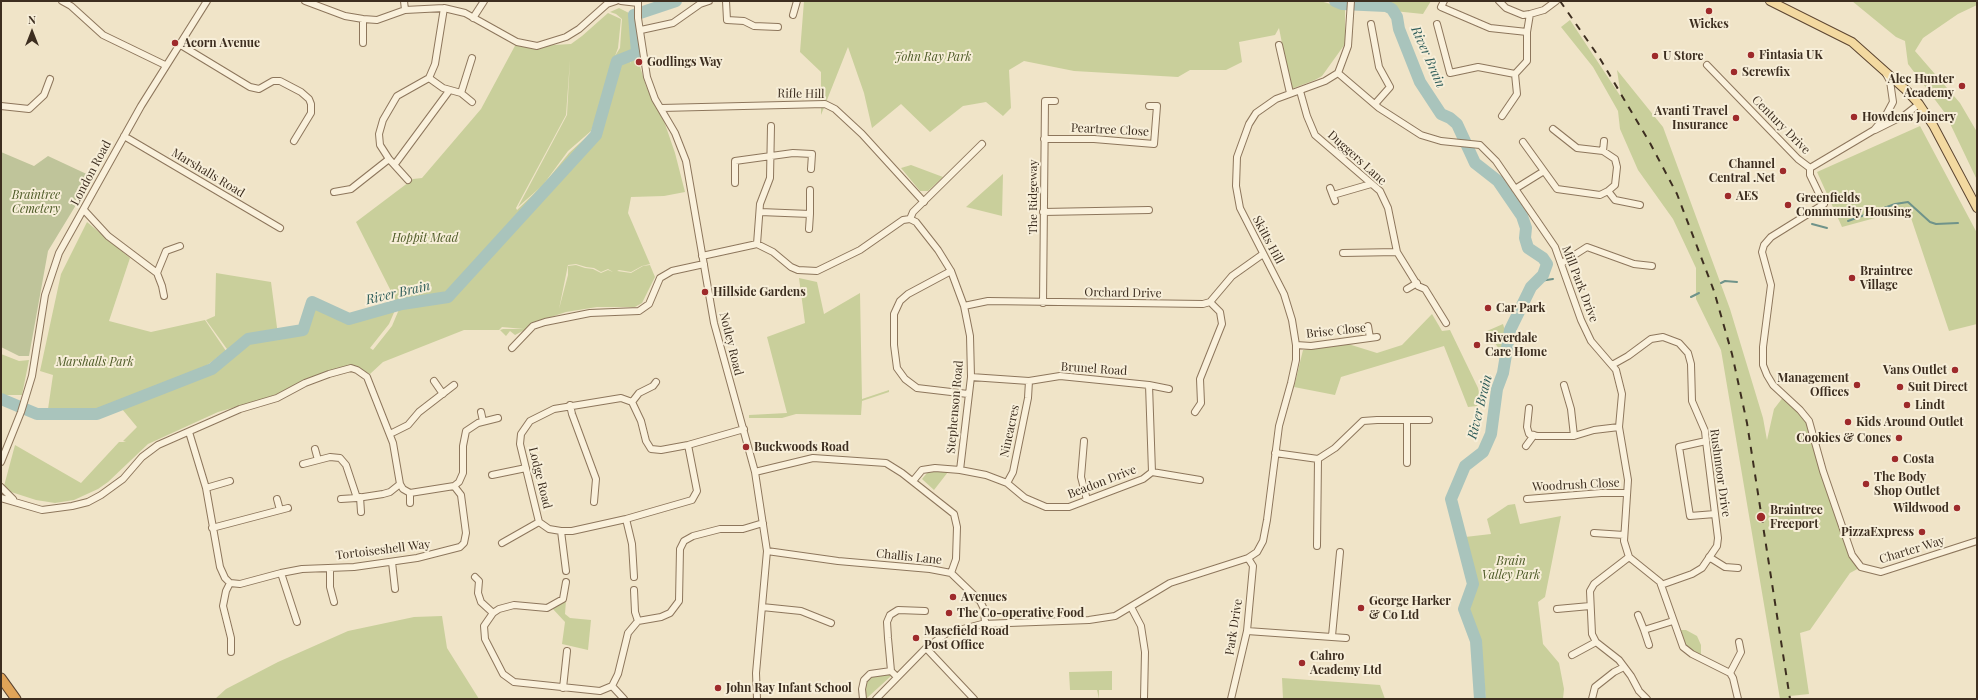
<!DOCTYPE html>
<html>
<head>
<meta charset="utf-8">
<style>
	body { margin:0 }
	#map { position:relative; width:1978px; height:700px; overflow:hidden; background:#f0e4c8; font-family:"Playfair Display",serif }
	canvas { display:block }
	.frame { position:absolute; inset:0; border:2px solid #3d2e20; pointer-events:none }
	.north { position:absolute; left:12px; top:12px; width:40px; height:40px; -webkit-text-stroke:3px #f7eed8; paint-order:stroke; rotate:0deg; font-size:11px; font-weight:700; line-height:16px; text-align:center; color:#3d2e20 }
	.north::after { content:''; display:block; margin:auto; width:14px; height:18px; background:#3d2e20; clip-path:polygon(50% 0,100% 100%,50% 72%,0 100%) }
</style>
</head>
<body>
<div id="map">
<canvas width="1978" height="700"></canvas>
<div class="frame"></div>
<div class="north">N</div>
</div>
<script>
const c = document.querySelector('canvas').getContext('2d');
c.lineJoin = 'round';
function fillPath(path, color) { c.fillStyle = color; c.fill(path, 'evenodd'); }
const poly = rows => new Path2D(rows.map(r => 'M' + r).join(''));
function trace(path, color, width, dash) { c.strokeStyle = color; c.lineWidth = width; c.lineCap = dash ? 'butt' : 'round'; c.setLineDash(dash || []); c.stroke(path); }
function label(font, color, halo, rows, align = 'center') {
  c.font = font + ' "Playfair Display",serif'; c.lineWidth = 4; c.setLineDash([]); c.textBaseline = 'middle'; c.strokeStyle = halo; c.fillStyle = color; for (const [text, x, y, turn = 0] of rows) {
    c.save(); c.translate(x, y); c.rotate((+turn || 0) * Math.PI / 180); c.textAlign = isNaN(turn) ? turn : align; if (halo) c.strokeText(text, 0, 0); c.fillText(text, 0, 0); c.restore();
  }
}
fillPath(poly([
	[804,1,1320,1,1345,8,1345,44,1322,76,1315,80,1291,89,1279,28,1275,35,1239,42,1242,62,1226,70,1190,70,1178,77,1074,71,1024,61,1009,70,1011,108,1003,116,986,102,963,106,930,132,901,104,872,128,864,93,848,47,821,115,821,72,800,52],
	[1379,1,1431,1,1423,14,1394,11,1385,1],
	[1852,1,1977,1,1977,5,1958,14,1923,38,1915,51,1960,103,1977,132,1977,180,1945,113,1908,64,1905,41,1896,37],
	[619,8,631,14,633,52,616,60,594,135,510,222,448,297,397,303,356,222,413,179,422,178,481,109,517,42,537,46,571,44,582,36,608,13,621,19,618,48,615,56,620,48,622,19,616,14,610,12],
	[570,60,567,115,518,207,543,185,517,210,516,208,566,115],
	[597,114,592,132,569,153,543,185,568,151,591,131],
	[1570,20,1621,97,1617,70,1663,127,1730,309,1763,418,1767,440,1774,409,1784,396,1808,420,1852,555,1861,567,1850,573,1810,630,1800,633,1809,694,1790,696,1791,699,1780,699,1721,350,1696,299,1696,268,1673,219,1638,170,1620,129,1618,111,1593,67,1561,27],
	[637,57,646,86,664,121,675,153,685,192,664,196,631,197,628,213,650,264,642,266,631,272,619,270,617,271,631,273,643,266,650,265,655,277,642,303,635,307,597,307,566,312,548,318,515,335,510,331,506,336,500,330,503,329,524,329,502,327,499,330,464,330,383,362,370,374,357,367,303,382,270,397,218,412,148,444,108,482,98,489,74,500,55,503,36,500,8,491,4,486,15,445,81,483,119,442,126,442,123,441,137,427,122,409,214,371,232,356,206,320,215,316,216,273,271,282,278,335,305,330,313,305,349,321,396,308,389,324,370,348,373,350,392,326,400,307,448,299,597,137,619,62,630,59,631,64,631,59],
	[576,264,586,267,594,268,601,272,608,269,613,272,608,270,601,273,593,269,585,268,576,265,568,266,568,275,559,309,568,265],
	[1920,126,1977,233,1977,324,1949,331,1908,209,1842,227,1817,172],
	[911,165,943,177,928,191,920,191,901,168],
	[1003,174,1002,216,966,207],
	[87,222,130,258,109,321,151,332,205,320,226,351,206,366,96,409,48,409,53,375,40,371,61,274],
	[799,278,817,282,824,314,860,293,862,399,889,390,889,392,862,401,861,415,796,414,782,418,749,418,749,415,787,413,767,337,805,323],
	[1432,314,1442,331,1450,330,1478,388,1480,397,1477,406,1468,407,1444,346,1341,377,1335,395,1294,387,1303,350,1345,343,1377,353,1402,345],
	[1503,324,1505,331,1502,353,1497,352,1499,349,1487,331],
	[1,354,19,361,29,360,22,395,1,395],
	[938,471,948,472,934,490,922,479,927,473],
	[1515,504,1520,524,1561,516,1545,597,1538,602,1543,644,1559,663,1564,689,1563,699,1486,699,1480,642,1469,608,1476,585,1465,537,1491,534,1487,519,1508,505],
	[564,600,566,600,565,614,570,618,591,620,588,650,562,644,565,622,552,608],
	[442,616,447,648,479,699,215,699,226,689,278,662,348,631,414,617],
	[1681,630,1686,630,1697,636,1701,645,1701,655,1686,646],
	[1112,671,1112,690,1099,690,1099,699,1097,690,1070,690,1069,672],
	[889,674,891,676,867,698,865,688,868,680,872,676],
	[1282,678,1380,685,1385,699,1283,699]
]), '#c9cf9b');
fillPath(poly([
	[1,152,34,166,48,156,93,177,48,251,29,356,19,356,1,347]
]), '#bfc49a');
trace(poly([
	[1848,221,1895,204,1908,202,1930,222,1936,224,1958,223],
	[1812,224,1827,228],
	[1721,283,1725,281,1737,282],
	[1531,287,1540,281,1553,279],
	[1691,297,1699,293]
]), '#6f938a', 2);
trace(poly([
	[1335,1,1342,4,1386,6,1392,9,1397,17,1399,29,1420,82,1441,114,1450,118,1457,124,1475,163,1498,181,1522,216,1526,228,1525,238,1528,248,1543,258,1547,264,1543,275,1531,287,1510,330,1503,373,1497,389,1491,434,1483,452,1465,466,1451,499,1473,584,1464,609,1476,641,1480,699],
	[1,399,37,414,97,414,212,369,248,339,303,330,312,302,349,319,402,304,448,297,596,135,617,61,637,53,634,15,676,1]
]), '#a9c4bc', 12);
const minor = poly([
	[62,1,71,6,103,35,165,65],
	[305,1,345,16,363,19,377,20,405,10,444,8,465,13,517,42,537,46,566,37,579,29,607,4,616,1],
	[404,1,405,10],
	[621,1,638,3],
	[638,1,638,18,647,77,655,99,675,133,686,161,714,323,755,472,767,551,756,673,757,699],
	[726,1,727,20,744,21,754,26,778,27],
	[1444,1,1441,7,1490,28,1527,32],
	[1499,1,1506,8,1523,15,1530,14,1544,10,1556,1],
	[793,15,797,1],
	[473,18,484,1],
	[1371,24,1379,67,1390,87,1375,104],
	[1437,24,1450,73,1478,67,1515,74],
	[641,30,673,23,700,4,709,1],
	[363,43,363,19],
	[179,44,250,87,259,89,273,81,280,81,301,92,309,99,311,104,311,113,294,141],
	[1279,45,1290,93],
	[1707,65,1798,159,1810,168],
	[1338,73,1379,108,1421,135,1441,141,1480,145,1496,161,1555,247,1581,320,1591,341,1616,370,1622,394,1619,427,1628,480,1624,541,1629,557,1660,582,1683,647,1692,654,1730,673,1733,678,1738,699],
	[429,78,443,88,461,93,472,102],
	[1300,91,1307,116,1315,135,1380,191,1388,208,1397,252,1418,286,1425,289,1446,323],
	[461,93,472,58],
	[1,106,29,109,44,95,50,79],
	[661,108,825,104,835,109,862,134,924,202],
	[1502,116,1517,94,1515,74,1527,61,1527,32,1530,14],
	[1875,130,1905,115,1919,104],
	[124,136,280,228],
	[1044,139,1094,139,1154,144,1157,106,1149,106],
	[1523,142,1557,189,1600,195,1608,191,1615,185,1617,167,1615,159,1603,151,1577,148,1553,129],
	[1603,151,1604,141],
	[395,164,449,91],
	[1810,168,1810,175,1824,204,1771,237,1764,245,1762,252,1771,285,1763,347,1763,365,1767,375,1773,385,1800,410,1809,421,1823,471,1852,555,1861,567,1881,572,1977,541],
	[1810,168,1874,130,1885,117,1893,102,1890,81,1886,74],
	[408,180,389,159,380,145,379,134,383,120,397,96,429,78,435,64,444,8],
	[735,183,735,161,793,153,812,154,811,169],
	[1330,188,1335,201],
	[1515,189,1544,171],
	[1608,191,1615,200,1640,205],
	[334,192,351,189,389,159],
	[1333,195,1371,184],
	[84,210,108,236,157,273,162,286,164,296],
	[760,212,810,214,810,190],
	[1043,212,1149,210],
	[910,219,916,222,938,250,951,271,964,306,970,336,971,377,960,470],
	[910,219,913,212,982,144],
	[809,229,810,214],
	[757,244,760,204,770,178,771,126],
	[1343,253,1397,252],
	[702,256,757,244,773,252,791,267,798,270,817,271,860,250,903,220,910,219],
	[1562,263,1587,247,1634,264,1652,266],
	[951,271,908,294,900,301,894,314,894,345,897,368,905,379,917,388,968,394],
	[157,273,166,251,180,246],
	[1407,289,1417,283],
	[1043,303,1045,101,1055,101],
	[964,306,988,301,1203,304,1210,302,1232,276,1263,254],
	[1368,326,1370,338],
	[1296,345,1311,346,1377,337],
	[512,348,533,326,545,322,590,313,639,311,649,304,660,278,672,271,704,264],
	[1612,365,1628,356,1651,339,1663,337,1679,343,1688,353,1691,364,1692,401,1705,431,1706,441,1718,538,1717,546,1702,568,1692,574,1661,585],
	[971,377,1029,381,1060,376,1149,385,1169,389],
	[434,381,443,394],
	[1564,385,1571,409,1574,436],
	[632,402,639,393,653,386,656,382],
	[570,405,572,414,596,479,594,502],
	[1529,408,1527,427,1529,434,1537,436,1574,436,1594,430,1619,427],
	[481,412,483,421],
	[1195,412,1201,403,1200,379,1222,324,1220,312,1210,302],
	[189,432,206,488,220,567,225,578,230,583,240,584,281,573,302,569,354,567,417,558,460,547,464,543,466,533,461,495,454,486],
	[390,434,408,425,419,412,454,385],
	[1084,441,1081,477,1087,500],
	[1706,441,1679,447,1690,516,1715,514],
	[688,445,697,491,692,500,626,519,572,531,561,531,549,529,539,522,520,444,521,434,530,421,554,409,621,398,632,402,641,421,646,441,651,449,661,450,688,445,744,429],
	[1526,446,1534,435],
	[315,449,318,460],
	[1275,453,1318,459,1335,448,1363,421,1377,420,1429,420],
	[1,462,21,412,32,376,45,295,59,253,141,106,207,1],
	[1407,463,1407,420],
	[303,464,330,457,340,458,346,465,357,498,383,494,390,492,400,484],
	[755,472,813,458,886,463,902,473,954,514,957,527,956,559,951,573],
	[1152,472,1200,480],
	[492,475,526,468],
	[913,481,922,470,935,468,960,470,986,475,1007,483,1025,498,1046,507,1069,507,1143,479,1152,472,1149,385],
	[1007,483,1013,472,1028,398,1029,381],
	[454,486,459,482,463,473,463,446,466,431,478,423,498,418],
	[1,487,13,499],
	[206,488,230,481],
	[360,497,361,512],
	[1,498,42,510,72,506,88,502,101,495,123,479,142,457,158,445,240,409,277,398,305,383,329,374,351,368,357,370,367,377,393,443,400,484,403,489,410,493,454,486],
	[277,499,280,510],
	[341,499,357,498],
	[1527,499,1601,493,1627,493],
	[410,503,410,493],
	[626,519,632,544,634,577],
	[212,528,288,508],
	[561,531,566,571],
	[1594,533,1624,535],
	[502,543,539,522],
	[1317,546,1318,459],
	[767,551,838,561,930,569,951,573,980,601,984,609,985,624],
	[1629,557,1594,584,1590,591,1592,634,1596,642,1619,660,1631,676,1639,691,1647,699],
	[1709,557,1725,567,1738,568],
	[392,562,395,589],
	[330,568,330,587,334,602],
	[281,573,297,622],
	[475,577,479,581,478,593,481,602,493,613],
	[566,582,563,599,547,608,514,605,499,609,493,613,484,626,485,639,503,674,514,682,600,691,612,686,618,674,628,633,638,621,661,617,670,613,679,601,680,549,684,541,693,536,720,529,743,529,763,523],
	[230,583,226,591,223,606,231,638,231,652],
	[634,590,635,612,638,621],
	[762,607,801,611,831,623],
	[1131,607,1141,626,1145,652,1144,699],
	[1557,609,1590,606],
	[1638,615,1644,630,1673,621],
	[1644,630,1649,645],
	[1247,631,1346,638],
	[1332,636,1340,552],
	[926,648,974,699],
	[1572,655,1596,642],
	[1730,673,1741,652,1739,642],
	[897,677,891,671,888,638,887,622,890,615,898,610,925,611],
	[612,686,624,699],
	[563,688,567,651],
	[863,699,862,689,864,680,870,674,891,671],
	[876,699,926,648,947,633,982,624,1089,620,1115,616,1170,583,1248,558,1257,552,1263,541,1267,520,1279,426,1291,383,1296,360,1296,345,1292,320,1284,294,1240,208,1236,186,1237,157,1249,124,1256,113,1276,99,1325,81,1338,73,1348,46,1351,1],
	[1231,699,1247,631,1253,566,1248,558],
	[1592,699,1595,687,1614,672,1624,667]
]);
const major = poly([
	[1770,1,1852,42,1907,91,1919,104,1933,125,1977,208]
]);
const highway = poly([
	[1,678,16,699]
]);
trace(minor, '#8d765c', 8);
trace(major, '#5b4430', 10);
trace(highway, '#5b4430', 11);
trace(minor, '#faf1dc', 6);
trace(major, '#f3d9a0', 8);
trace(highway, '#e0a458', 9);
trace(poly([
	[1560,1,1599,57,1650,143,1677,194,1714,291,1732,354,1747,423,1790,699]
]), '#3d2e20', 2, [7, 7]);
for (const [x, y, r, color] of [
	[1709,11,4,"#9e2a2b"],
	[175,43,4,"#9e2a2b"],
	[1751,55,4,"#9e2a2b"],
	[1655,56,4,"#9e2a2b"],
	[639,62,4,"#9e2a2b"],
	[1734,72,4,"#9e2a2b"],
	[1962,86,4,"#9e2a2b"],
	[1854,117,4,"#9e2a2b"],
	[1736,118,4,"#9e2a2b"],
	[1783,171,4,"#9e2a2b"],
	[1728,196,4,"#9e2a2b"],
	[1788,205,4,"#9e2a2b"],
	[1852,278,4,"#9e2a2b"],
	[705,292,4,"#9e2a2b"],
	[1488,308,4,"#9e2a2b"],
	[1477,345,4,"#9e2a2b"],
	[1955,370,4,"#9e2a2b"],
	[1857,385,4,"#9e2a2b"],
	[1900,387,4,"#9e2a2b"],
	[1907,405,4,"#9e2a2b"],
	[1848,422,4,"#9e2a2b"],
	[1899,438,4,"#9e2a2b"],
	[746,447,4,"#9e2a2b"],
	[1895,459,4,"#9e2a2b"],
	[1866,484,4,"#9e2a2b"],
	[1957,508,4,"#9e2a2b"],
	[1761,517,5,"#9e2a2b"],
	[1922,532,4,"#9e2a2b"],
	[953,597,4,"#9e2a2b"],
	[1361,608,4,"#9e2a2b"],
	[949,613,4,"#9e2a2b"],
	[916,638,4,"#9e2a2b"],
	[1302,663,4,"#9e2a2b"],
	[718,688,4,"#9e2a2b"]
]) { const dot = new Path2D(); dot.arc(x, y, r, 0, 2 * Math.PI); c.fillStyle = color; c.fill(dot); trace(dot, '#f7eed8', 1.5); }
label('bold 12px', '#3d2e20', '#f7eed8', [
	["Wickes",1709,24,"center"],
	["Acorn Avenue",183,43],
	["Fintasia UK",1759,55],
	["U Store",1663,56],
	["Godlings Way",647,62],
	["Screwfix",1742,72],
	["Alec Hunter",1954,79,"right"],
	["Academy",1954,93,"right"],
	["Avanti Travel",1728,111,"right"],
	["Insurance",1728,125,"right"],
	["Howdens Joinery",1862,117],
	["Channel",1775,164,"right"],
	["Central .Net",1775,178,"right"],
	["AES",1736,196],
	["Greenfields",1796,198],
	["Community Housing",1796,212],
	["Braintree",1860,271],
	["Village",1860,285],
	["Hillside Gardens",713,292],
	["Car Park",1496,308],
	["Riverdale",1485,338],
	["Care Home",1485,352],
	["Vans Outlet",1947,370,"right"],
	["Management",1849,378,"right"],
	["Offices",1849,392,"right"],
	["Suit Direct",1908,387],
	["Lindt",1915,405],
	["Kids Around Outlet",1856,422],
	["Cookies & Cones",1891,438,"right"],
	["Buckwoods Road",754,447],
	["Costa",1903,459],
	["The Body",1874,477],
	["Shop Outlet",1874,491],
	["Wildwood",1949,508,"right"],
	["Braintree",1770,510],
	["Freeport",1770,524],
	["PizzaExpress",1914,532,"right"],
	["Avenues",961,597],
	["George Harker",1369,601],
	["& Co Ltd",1369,615],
	["The Co-operative Food",957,613],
	["Masefield Road",924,631],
	["Post Office",924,645],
	["Cahro",1310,656],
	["Academy Ltd",1310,670],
	["John Ray Infant School",726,688]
], 'left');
label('italic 12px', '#4d5a26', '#f7eed8', [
	["John Ray Park",933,57],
	["Braintree",36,195],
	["Cemetery",36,209],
	["Hoppit Mead",425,238],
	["Marshalls Park",95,362],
	["Brain",1511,561],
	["Valley Park",1511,575]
]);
label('12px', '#3d2e20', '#f7eed8', [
	["Rifle Hill",801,94,1],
	["Century Drive",1781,125,45],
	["Peartree Close",1110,130,3],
	["Duggers Lane",1357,158,42],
	["London Road",91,173,-62],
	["Marshalls Road",208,173,31],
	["The Ridgeway",1033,197,-90],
	["Skitts Hill",1268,240,62],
	["Mill Park Drive",1580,284,69],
	["Orchard Drive",1123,293,1],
	["Brise Close",1336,331,-6],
	["Notley Road",731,344,76],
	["Brunel Road",1094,369,4],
	["Stephenson Road",955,407,-85],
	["Nineacres",1010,431,-78],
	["Rushmoor Drive",1720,473,82],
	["Lodge Road",540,478,76],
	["Beadon Drive",1102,482,-21],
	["Woodrush Close",1576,485,-3],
	["Tortoiseshell Way",383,550,-7],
	["Charter Way",1912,550,-17],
	["Challis Lane",909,557,6],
	["Park Drive",1234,627,-81]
]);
label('italic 13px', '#2f5d5a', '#f7eed8', [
	["River Brain",1428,57,66],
	["River Brain",398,293,-13],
	["River Brain",1480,407,-76]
]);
</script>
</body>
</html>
